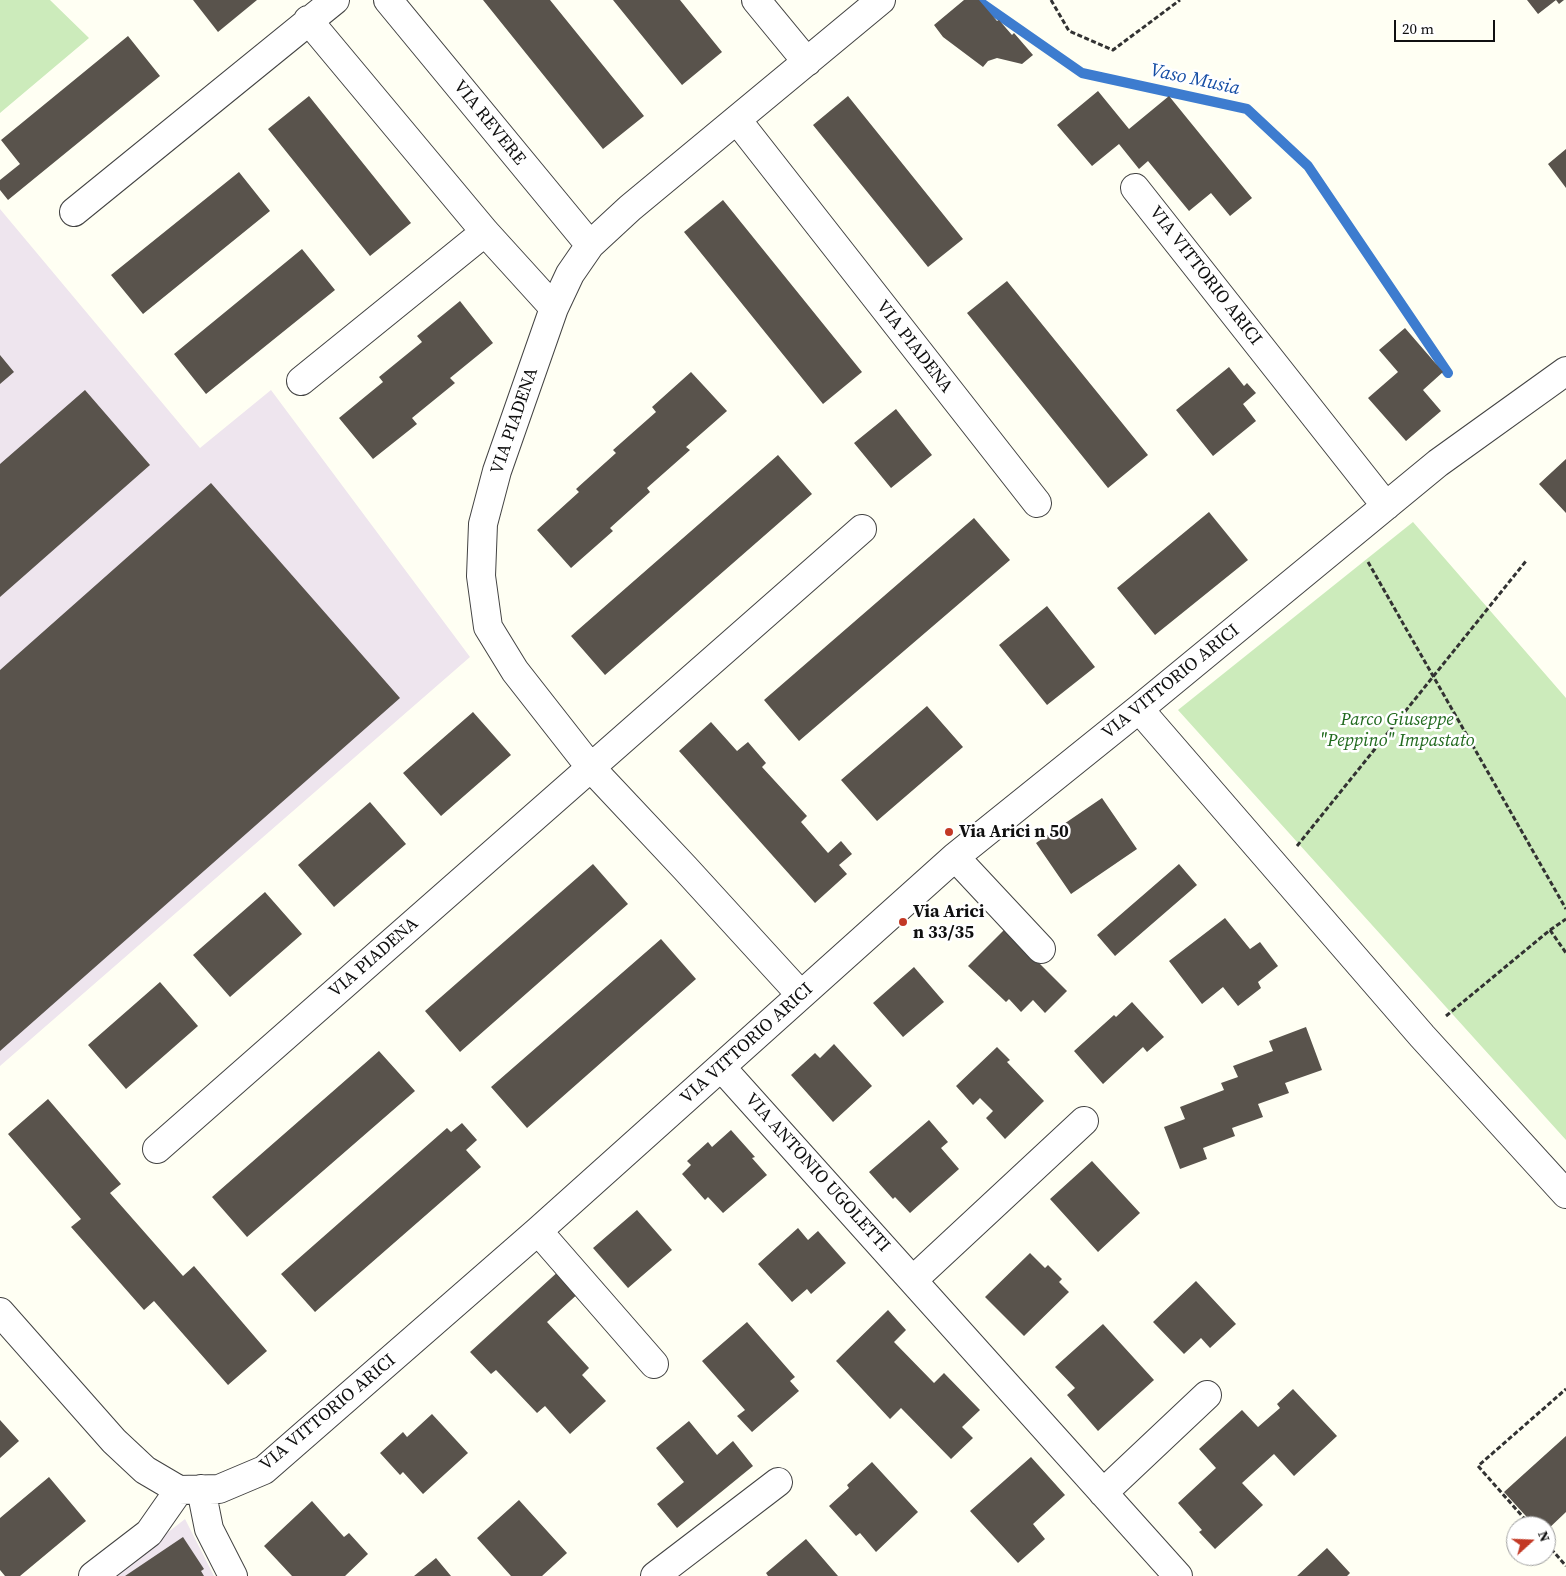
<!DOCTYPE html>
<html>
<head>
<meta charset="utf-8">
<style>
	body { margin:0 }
	#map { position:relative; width:1566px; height:1576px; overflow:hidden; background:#fffff3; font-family:"Source Serif 4",serif }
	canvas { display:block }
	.north { position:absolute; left:1506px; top:1516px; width:50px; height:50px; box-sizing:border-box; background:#fff; border:1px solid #9f9f9f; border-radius:50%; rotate:70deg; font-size:14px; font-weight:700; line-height:20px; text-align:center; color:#101010 }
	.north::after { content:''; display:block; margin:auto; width:18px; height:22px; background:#c33925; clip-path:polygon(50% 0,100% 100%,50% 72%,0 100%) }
	.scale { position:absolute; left:1394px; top:20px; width:101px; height:22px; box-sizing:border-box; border:2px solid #101010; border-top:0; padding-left:6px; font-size:15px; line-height:18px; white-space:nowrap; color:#101010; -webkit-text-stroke:4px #fff; paint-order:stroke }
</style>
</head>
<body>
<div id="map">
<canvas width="1566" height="1576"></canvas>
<div class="north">N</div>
<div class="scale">20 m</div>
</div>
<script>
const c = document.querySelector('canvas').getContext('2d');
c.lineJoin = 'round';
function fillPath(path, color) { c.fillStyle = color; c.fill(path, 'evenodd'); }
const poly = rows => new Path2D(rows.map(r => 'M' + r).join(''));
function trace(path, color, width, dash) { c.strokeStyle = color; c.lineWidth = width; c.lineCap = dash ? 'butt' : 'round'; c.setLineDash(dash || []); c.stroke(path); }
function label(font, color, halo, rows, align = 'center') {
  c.font = font + ' "Source Serif 4",serif'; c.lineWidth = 5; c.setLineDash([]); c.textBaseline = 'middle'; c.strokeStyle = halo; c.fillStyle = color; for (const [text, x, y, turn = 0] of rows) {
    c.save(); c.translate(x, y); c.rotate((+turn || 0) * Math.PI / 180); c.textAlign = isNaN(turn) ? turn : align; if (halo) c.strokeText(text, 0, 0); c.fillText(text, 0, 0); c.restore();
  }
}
fillPath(poly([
	[0,209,200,448,271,390,470,657,0,1066],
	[185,1519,214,1576,112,1576]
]), '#eee5ee');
fillPath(poly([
	[0,0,50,0,89,38,0,113],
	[1413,522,1566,698,1566,1140,1178,710]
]), '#ccebbb');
trace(poly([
	[977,0,1082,73,1247,109,1308,166,1448,373]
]), '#3d7ccf', 10);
fillPath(poly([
	[193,0,257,0,218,32],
	[483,0,550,0,644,116,603,149],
	[613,0,680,0,722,52,682,85],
	[964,0,979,0,997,21,999,20,1012,35,1014,33,1033,55,1022,64,997,58,988,61,983,67,943,37,934,25],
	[1527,0,1564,0,1559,4,1556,0,1538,14],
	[128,36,160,76,8,200,0,190,0,180,20,164,1,140],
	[1098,91,1129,129,1169,96,1252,198,1230,216,1211,193,1189,211,1148,161,1139,169,1119,144,1092,166,1057,125],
	[309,96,411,223,370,256,268,129],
	[848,96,963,239,928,267,813,125],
	[1566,149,1566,188,1548,164],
	[239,172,270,211,143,314,111,275],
	[723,200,862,372,823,404,684,232],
	[302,249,335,290,206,394,174,354],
	[1007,281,1148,455,1108,488,967,313],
	[460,301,493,343,450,378,455,383,412,418,417,424,373,459,339,418,383,382,379,377,422,342,417,336],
	[1405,328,1443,372,1423,390,1441,411,1406,441,1368,398,1398,372,1379,350],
	[0,355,14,372,0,384],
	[1229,367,1244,386,1247,383,1256,393,1243,404,1256,421,1213,456,1176,410],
	[691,372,727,411,686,447,690,450,647,488,650,492,610,528,613,531,571,568,537,530,579,492,576,489,616,453,613,450,656,412,652,407],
	[85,390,150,465,0,597,0,464],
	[896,409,932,455,891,488,854,443],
	[778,455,812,494,605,675,571,636],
	[1566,459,1566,513,1539,484],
	[211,483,400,698,0,1051,0,670],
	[1209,512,1248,560,1155,635,1117,588],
	[974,518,1010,560,799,741,764,700],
	[1047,606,1095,667,1047,705,999,645],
	[927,706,963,747,877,821,841,780],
	[473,712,511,755,441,816,403,773],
	[711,722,737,751,748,742,766,763,762,767,807,816,801,822,828,853,841,841,852,854,839,865,847,874,815,903,679,751],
	[1102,798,1137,849,1071,894,1036,843],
	[370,802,406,844,334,907,298,865],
	[593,864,628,904,460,1052,425,1011],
	[1179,864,1197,885,1115,956,1097,935],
	[265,892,302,934,230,997,193,955],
	[1225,918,1250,949,1260,942,1278,966,1258,982,1261,988,1238,1006,1223,987,1202,1004,1169,961],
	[1005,929,1067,991,1045,1013,1033,1000,1021,1012,1009,999,1006,1002,968,966],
	[661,939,696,979,527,1128,491,1087],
	[914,967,944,1002,903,1037,873,1003],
	[160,982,198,1026,126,1089,88,1045],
	[1132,1002,1164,1037,1147,1052,1143,1047,1103,1084,1074,1051,1114,1015,1116,1017],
	[1306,1027,1322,1070,1285,1083,1289,1093,1258,1104,1263,1117,1232,1128,1235,1136,1203,1148,1207,1159,1180,1169,1164,1127,1185,1119,1180,1107,1224,1090,1221,1083,1238,1077,1233,1066,1273,1051,1269,1041],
	[834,1044,872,1086,833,1122,791,1075,815,1053,820,1058],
	[997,1047,1010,1060,1007,1062,1044,1101,1005,1139,986,1118,993,1111,980,1098,973,1105,956,1086],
	[379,1051,415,1091,247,1237,212,1197],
	[48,1099,121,1184,110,1193,183,1276,194,1266,267,1351,228,1385,154,1301,144,1310,71,1227,81,1219,8,1134],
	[929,1120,948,1142,941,1148,959,1169,910,1213,895,1197,893,1199,869,1172],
	[462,1123,477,1140,466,1150,481,1167,315,1312,281,1274,447,1128,451,1132],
	[731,1130,755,1157,752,1158,767,1175,723,1213,708,1197,705,1200,682,1174,691,1165,687,1161,708,1142,712,1147],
	[1092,1161,1140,1213,1098,1252,1050,1199],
	[637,1210,672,1250,628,1288,593,1248],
	[798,1228,808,1240,818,1231,846,1263,811,1294,807,1289,792,1302,758,1264],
	[1030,1253,1045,1268,1048,1265,1062,1279,1059,1282,1069,1292,1024,1336,985,1297],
	[561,1269,581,1291,547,1322,589,1368,582,1375,606,1401,570,1434,545,1406,537,1413,496,1370,491,1374,470,1352],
	[1196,1281,1236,1324,1210,1348,1201,1338,1184,1354,1153,1322],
	[888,1310,906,1330,894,1342,934,1383,944,1373,980,1410,962,1427,973,1438,951,1459,901,1408,890,1419,836,1361],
	[747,1322,795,1377,790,1381,799,1391,752,1432,737,1416,745,1410,702,1361],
	[1103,1324,1154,1380,1098,1431,1067,1395,1075,1388,1055,1367],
	[1293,1389,1337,1436,1294,1476,1274,1454,1242,1483,1263,1505,1215,1549,1199,1532,1202,1530,1178,1503,1216,1468,1199,1449,1242,1410,1258,1427,1280,1408,1277,1404],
	[432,1414,468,1453,423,1494,403,1472,400,1475,380,1453,403,1432,407,1437],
	[0,1420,19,1441,0,1458],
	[689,1421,717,1455,733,1441,753,1466,677,1528,657,1504,684,1482,656,1448],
	[1566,1436,1566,1512,1546,1531,1546,1526,1535,1526,1504,1492],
	[1031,1457,1065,1495,1033,1524,1045,1539,1018,1563,970,1511],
	[872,1462,918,1512,876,1552,860,1533,856,1536,829,1506,849,1488,847,1485],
	[49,1477,86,1521,20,1576,5,1576,0,1570,0,1518],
	[519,1500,567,1553,542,1576,511,1576,477,1538],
	[312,1501,344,1537,349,1533,368,1554,345,1576,292,1576,264,1546],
	[183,1537,204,1569,201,1571,204,1576,125,1576],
	[806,1539,838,1576,768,1576,766,1573],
	[1327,1548,1350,1573,1347,1576,1297,1576],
	[436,1558,451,1576,414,1576]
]), '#59534c');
const minor = poly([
	[388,0,590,245],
	[756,0,807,62],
	[308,20,485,232,554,308],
	[737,120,1037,503],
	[1135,188,1386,506],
	[74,212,335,0],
	[301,381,485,232],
	[1139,709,1422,1036,1566,1194],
	[955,857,1041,949],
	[801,995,685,868,591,768,515,671,488,627,481,576,483,524,497,471,554,308,570,274,590,245,630,208,881,0],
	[721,1067,1178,1576],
	[157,1149,862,529],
	[538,1231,654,1364],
	[913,1280,1084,1121],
	[0,1312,114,1441,145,1470,179,1490,219,1489,264,1470,538,1231,955,857,1139,709,1438,463,1566,371],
	[201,1489,209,1529,233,1576],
	[1103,1493,1207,1395],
	[93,1576,149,1533,179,1490],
	[655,1576,778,1482]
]);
trace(minor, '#434343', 30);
trace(poly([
	[1051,0,1069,31,1113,50,1180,0],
	[1368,562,1566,909],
	[1297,846,1526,561],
	[1550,930,1566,953],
	[1446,1016,1550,930,1566,919],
	[1531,1526,1478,1466,1566,1389],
	[1546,1543,1566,1566]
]), '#323232', 3, [5, 2.5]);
trace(minor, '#fff', 28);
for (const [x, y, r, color] of [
	[949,832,5,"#c33925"],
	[903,922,5,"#c33925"]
]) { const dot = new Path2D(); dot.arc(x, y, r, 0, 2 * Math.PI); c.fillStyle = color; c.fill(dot); trace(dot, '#fff', 2); }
label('18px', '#101010', '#fff', [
	["VIA REVERE",489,123,51],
	["VIA VITTORIO ARICI",1205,276,52],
	["VIA PIADENA",914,347,52],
	["VIA PIADENA",515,421,-71],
	["VIA VITTORIO ARICI",1171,682,-39],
	["VIA PIADENA",374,958,-41],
	["VIA VITTORIO ARICI",747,1044,-42],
	["VIA ANTONIO UGOLETTI",817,1173,48],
	["VIA VITTORIO ARICI",328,1413,-40]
]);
label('italic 18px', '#216a1e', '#fff', [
	["Parco Giuseppe",1397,720],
	["\"Peppino\" Impastato",1397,741]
]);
label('bold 18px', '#101010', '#fff', [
	["Via Arici n 50",959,832],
	["Via Arici",913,912],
	["n 33/35",913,933]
], 'left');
label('italic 19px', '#164ea5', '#fff', [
	["Vaso Musia",1195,80,12]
]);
</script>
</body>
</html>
